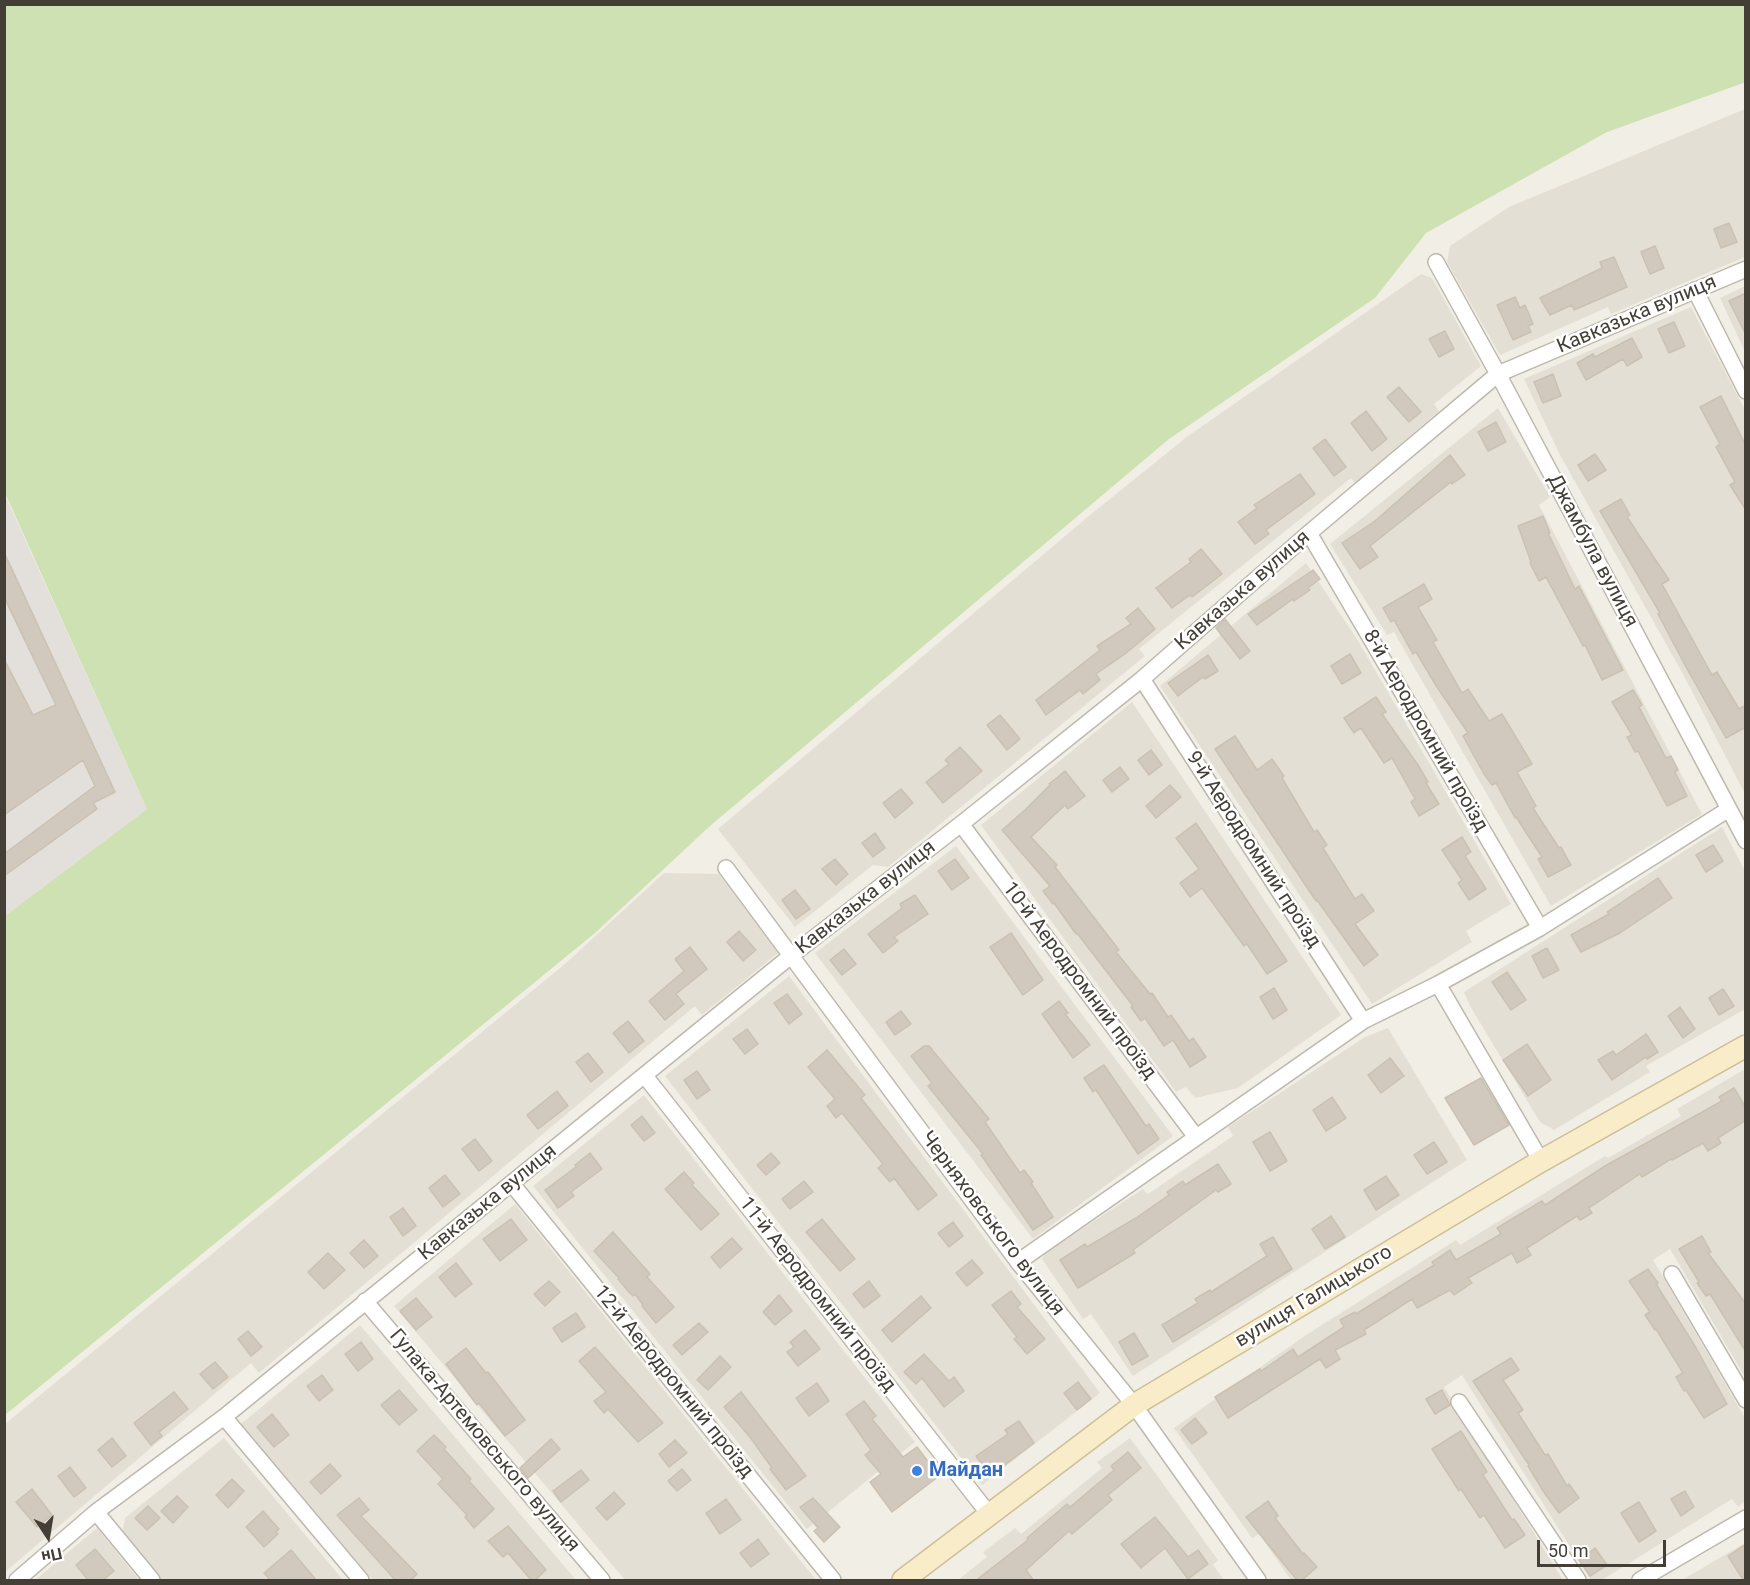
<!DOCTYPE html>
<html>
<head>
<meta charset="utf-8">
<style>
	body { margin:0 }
	#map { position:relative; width:1750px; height:1585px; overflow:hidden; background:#f1eee6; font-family:Roboto,sans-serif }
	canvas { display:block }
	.frame { position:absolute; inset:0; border:6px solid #433e36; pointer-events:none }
	.north { position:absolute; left:18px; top:1507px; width:60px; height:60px; -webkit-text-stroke:4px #fff; paint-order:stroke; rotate:168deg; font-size:16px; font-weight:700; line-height:24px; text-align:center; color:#433e36 }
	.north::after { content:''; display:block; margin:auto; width:21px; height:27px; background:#433e36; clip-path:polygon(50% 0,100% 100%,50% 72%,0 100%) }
	.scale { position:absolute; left:1537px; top:1540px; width:129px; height:27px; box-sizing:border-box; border:3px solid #433e36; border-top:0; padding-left:8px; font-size:18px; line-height:21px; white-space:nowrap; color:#433e36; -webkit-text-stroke:4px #fff; paint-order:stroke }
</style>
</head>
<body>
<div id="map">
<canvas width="1750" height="1585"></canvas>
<div class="frame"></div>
<div class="north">Пн</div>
<div class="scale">50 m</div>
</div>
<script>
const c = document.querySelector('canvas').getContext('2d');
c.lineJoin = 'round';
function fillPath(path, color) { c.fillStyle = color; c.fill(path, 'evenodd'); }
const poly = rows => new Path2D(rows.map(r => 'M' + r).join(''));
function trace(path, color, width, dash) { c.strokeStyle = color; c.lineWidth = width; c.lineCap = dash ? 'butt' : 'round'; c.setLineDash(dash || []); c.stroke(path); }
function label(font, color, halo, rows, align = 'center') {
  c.font = font + ' Roboto,sans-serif'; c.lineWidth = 5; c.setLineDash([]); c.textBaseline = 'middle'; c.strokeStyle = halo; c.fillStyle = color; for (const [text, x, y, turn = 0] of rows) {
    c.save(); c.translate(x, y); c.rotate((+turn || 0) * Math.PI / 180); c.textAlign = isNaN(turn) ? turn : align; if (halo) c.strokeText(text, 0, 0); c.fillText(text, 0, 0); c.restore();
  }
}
fillPath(poly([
	[1745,109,1745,257,1611,314,1608,307,1500,355,1447,262,1450,246,1509,207],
	[1421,274,1432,278,1481,366,1434,404,1439,411,1355,483,1351,478,1139,649,1145,656,888,867,873,865,795,927,718,829,1090,515,1188,436],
	[1745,286,1745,352,1720,298],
	[1691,307,1745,410,1745,794,1684,676,1560,455,1524,379],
	[1498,408,1550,497,1539,505,1702,814,1551,906,1394,632,1387,635,1330,544],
	[1306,563,1357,639,1511,904,1466,931,1472,942,1372,1004,1160,686],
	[1132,702,1341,1015,1238,1088,1195,1098,1186,1087,1176,1092,981,825],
	[1722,827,1745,871,1745,1009,1646,1066,1650,1072,1554,1130,1540,1122,1470,1006,1464,992],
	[956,846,1173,1136,1033,1239,815,953],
	[664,873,719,874,778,953,702,1015,695,1006,259,1373,251,1363,5,1572,5,1424,566,963],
	[789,976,1100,1393,982,1485,665,1076],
	[1388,1028,1467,1160,1133,1376,1091,1314,1083,1319,1042,1259,1045,1253,1143,1189,1148,1194,1233,1136,1228,1127,1365,1037],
	[1745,1069,1745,1377,1670,1249,1653,1260,1745,1418,1745,1502,1738,1507,1732,1499,1602,1580,1591,1580,1462,1375,1444,1387,1563,1580,1291,1580,1259,1534,1252,1538,1174,1428,1303,1337,1456,1240,1460,1245,1605,1156,1608,1158,1681,1116,1677,1109],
	[644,1095,915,1442,807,1529,533,1186],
	[515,1204,816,1580,625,1580,394,1306],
	[360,1325,576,1580,373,1580,241,1424],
	[224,1438,343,1580,160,1580,122,1534,125,1518],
	[1130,1438,1218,1560,1213,1565,1224,1580,958,1580,987,1557,983,1552,1015,1528,1021,1534,1102,1468,1097,1462],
	[97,1528,139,1580,35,1580],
	[1745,1543,1745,1580,1682,1580]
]), '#e4dfd5');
fillPath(poly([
	[4,493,147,809,5,916,4,916]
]), '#e3dfdb');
fillPath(poly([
	[5,4,1745,4,1746,82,1607,132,1426,233,1375,298,1169,439,710,826,595,933,5,1415,5,916,147,809,5,493]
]), '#cde1b3');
const building = poly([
	[1729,223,1737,242,1721,248,1714,229,1729,223],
	[1655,246,1664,268,1650,274,1641,252,1655,246],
	[1614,257,1627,287,1574,310,1572,305,1550,315,1540,298,1602,268,1600,262,1614,257],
	[1746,293,1746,335,1729,301,1746,293],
	[1515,297,1520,308,1525,305,1533,324,1528,326,1531,332,1513,340,1497,305,1515,297],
	[1674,322,1685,346,1669,353,1658,329,1674,322],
	[1445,331,1454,349,1439,357,1429,339,1445,331],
	[1632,338,1642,357,1627,366,1623,359,1586,380,1577,363,1593,354,1595,357,1632,338],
	[1553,374,1561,396,1543,403,1534,382,1553,374],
	[1399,387,1421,412,1409,422,1387,397,1399,387],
	[1721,396,1746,446,1746,510,1730,485,1735,482,1716,447,1720,444,1700,407,1721,396],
	[1366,411,1387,439,1372,451,1351,423,1366,411],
	[1496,422,1506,442,1488,451,1478,432,1496,422],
	[1325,439,1346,467,1334,476,1313,448,1325,439],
	[1595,454,1606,470,1588,481,1578,465,1595,454],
	[1450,455,1465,475,1452,484,1451,482,1370,546,1378,557,1360,569,1342,543,1375,521,1450,455],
	[1300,474,1315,494,1266,530,1269,534,1255,544,1238,522,1257,508,1254,505,1300,474],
	[1621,499,1630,515,1627,517,1669,580,1662,584,1712,675,1717,672,1739,709,1746,705,1746,727,1726,738,1686,667,1658,614,1660,613,1600,511,1621,499],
	[1543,516,1550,533,1548,533,1575,589,1579,586,1623,670,1602,680,1585,645,1583,646,1546,577,1539,581,1530,563,1531,562,1518,526,1543,516],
	[1201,549,1222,574,1192,597,1190,595,1172,608,1156,588,1191,562,1189,559,1201,549],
	[4,552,115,792,93,803,97,809,4,876,4,854,95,786,83,760,4,815,4,659,33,715,56,705,4,597,4,552],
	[1313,570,1320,579,1308,588,1310,590,1294,601,1293,599,1257,625,1248,614,1313,570],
	[1424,584,1432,599,1418,607,1437,640,1433,642,1462,693,1468,689,1489,721,1502,714,1532,764,1517,772,1536,806,1533,808,1559,848,1561,847,1571,865,1548,877,1538,859,1542,857,1516,817,1515,818,1496,783,1492,785,1484,774,1463,736,1468,733,1435,684,1416,652,1413,654,1394,620,1391,622,1383,608,1424,584],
	[1138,608,1155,629,1125,654,1096,674,1100,680,1083,694,1080,690,1046,715,1036,700,1100,650,1097,646,1131,624,1126,618,1138,608],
	[1225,619,1250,651,1240,659,1216,628,1225,619],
	[1350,654,1361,673,1342,684,1331,666,1350,654],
	[1208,655,1218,671,1205,679,1203,677,1178,696,1168,683,1208,655],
	[1633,690,1642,705,1639,707,1666,758,1671,756,1678,770,1675,772,1687,796,1667,806,1638,751,1635,752,1627,737,1632,735,1612,702,1633,690],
	[1376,697,1386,712,1382,714,1418,765,1428,782,1426,783,1439,804,1419,816,1411,802,1415,799,1392,758,1384,763,1361,728,1354,733,1344,718,1376,697],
	[1000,715,1020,739,1007,750,987,725,1000,715],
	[1235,736,1257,770,1272,759,1284,776,1282,778,1314,832,1317,830,1327,845,1323,848,1355,899,1362,894,1374,911,1355,924,1378,955,1364,966,1317,900,1316,901,1215,749,1235,736],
	[960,747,982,771,943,803,926,782,949,764,945,760,960,747],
	[1151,750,1162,765,1149,775,1138,760,1151,750],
	[1120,767,1129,779,1112,792,1103,780,1120,767],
	[1065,771,1085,796,1068,809,1065,805,1031,837,1057,865,1055,867,1119,950,1116,952,1150,994,1152,993,1168,1017,1171,1015,1189,1041,1193,1038,1206,1057,1190,1067,1173,1040,1164,1046,1145,1018,1141,1021,1131,1007,1133,1006,1077,933,1076,934,1054,903,1053,904,1043,891,1050,886,1002,830,1025,810,1050,785,1049,784,1065,771],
	[1170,785,1181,797,1156,818,1146,806,1170,785],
	[901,789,913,803,895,818,883,803,901,789],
	[1196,823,1287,961,1267,974,1247,944,1244,946,1202,888,1190,897,1180,883,1199,869,1176,838,1196,823],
	[875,833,885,848,873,857,862,843,875,833],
	[1462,837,1471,852,1465,856,1486,889,1469,900,1458,883,1462,880,1442,850,1462,837],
	[1713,845,1723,861,1706,872,1696,855,1713,845],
	[835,859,848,874,836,885,822,869,835,859],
	[955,859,969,878,952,890,938,871,955,859],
	[1658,878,1672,898,1620,933,1581,952,1571,935,1609,914,1607,912,1658,878],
	[795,890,810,909,796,919,782,900,795,890],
	[915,895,928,914,894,937,898,941,883,953,868,934,902,908,900,904,915,895],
	[739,931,756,950,743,961,727,942,739,931],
	[1011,933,1043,980,1023,995,990,947,1011,933],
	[690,947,707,969,676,994,684,1004,665,1020,649,1001,684,971,675,959,690,947],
	[1547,948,1559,970,1543,978,1532,956,1547,948],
	[844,949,856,964,842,975,830,960,844,949],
	[1507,972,1526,1000,1511,1010,1492,982,1507,972],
	[1274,988,1287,1010,1273,1019,1260,997,1274,988],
	[1723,989,1734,1006,1719,1015,1709,998,1723,989],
	[787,994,802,1014,789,1024,774,1003,787,994],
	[1059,1001,1068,1013,1065,1014,1090,1045,1073,1058,1042,1014,1059,1001],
	[1680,1007,1695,1029,1683,1038,1668,1016,1680,1007],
	[901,1011,911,1024,895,1035,886,1022,901,1011],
	[628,1021,644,1041,629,1053,613,1033,628,1021],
	[747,1029,758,1044,745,1054,733,1039,747,1029],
	[1646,1034,1658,1052,1647,1059,1646,1057,1612,1080,1598,1060,1613,1051,1616,1055,1646,1034],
	[1527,1044,1551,1080,1528,1096,1503,1060,1527,1044],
	[924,1046,929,1046,989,1119,985,1122,1020,1173,1024,1170,1033,1182,1031,1183,1053,1217,1033,1230,981,1155,983,1154,928,1086,932,1083,911,1056,924,1046],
	[827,1050,865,1095,861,1098,937,1195,918,1210,894,1178,890,1182,878,1168,883,1164,842,1113,836,1118,827,1106,835,1099,808,1067,827,1050],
	[588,1053,603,1072,591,1082,576,1062,588,1053],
	[1390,1058,1404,1076,1381,1093,1368,1075,1390,1058],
	[1104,1065,1146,1126,1149,1124,1159,1139,1138,1154,1096,1090,1093,1092,1084,1078,1104,1065],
	[697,1071,710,1090,697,1099,684,1080,697,1071],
	[1481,1078,1509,1125,1474,1145,1445,1098,1481,1078],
	[1734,1088,1746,1108,1746,1120,1718,1138,1721,1143,1708,1151,1703,1143,1672,1160,1671,1159,1642,1177,1640,1174,1589,1208,1592,1213,1580,1220,1577,1216,1527,1248,1531,1255,1517,1263,1512,1253,1468,1278,1472,1283,1454,1295,1450,1290,1417,1308,1412,1299,1364,1330,1366,1334,1335,1350,1340,1359,1326,1368,1320,1359,1228,1418,1215,1397,1260,1369,1261,1371,1293,1349,1298,1357,1344,1327,1340,1320,1355,1312,1356,1314,1434,1265,1432,1262,1450,1250,1456,1260,1501,1234,1497,1228,1542,1201,1545,1205,1605,1166,1722,1101,1719,1097,1734,1088],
	[557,1091,568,1106,538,1129,527,1115,557,1091],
	[1332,1097,1346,1118,1326,1131,1313,1110,1332,1097],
	[642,1116,655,1133,644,1141,631,1125,642,1116],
	[1270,1132,1287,1161,1270,1171,1253,1142,1270,1132],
	[475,1139,492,1161,479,1171,462,1149,475,1139],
	[1434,1142,1447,1162,1427,1174,1414,1155,1434,1142],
	[590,1153,602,1169,571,1192,574,1196,558,1208,545,1190,576,1167,575,1165,590,1153],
	[771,1153,780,1163,766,1175,757,1165,771,1153],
	[1218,1164,1231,1184,1218,1192,1216,1190,1133,1250,1135,1253,1078,1288,1060,1260,1085,1244,1087,1247,1136,1218,1169,1195,1167,1192,1183,1181,1185,1185,1218,1164],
	[684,1172,694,1183,692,1185,719,1214,701,1230,665,1189,684,1172],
	[445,1175,460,1194,443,1207,429,1188,445,1175],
	[1386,1176,1399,1195,1376,1210,1364,1190,1386,1176],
	[804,1181,813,1192,790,1209,782,1199,804,1181],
	[403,1208,416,1226,403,1236,390,1217,403,1208],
	[1331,1216,1345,1237,1325,1249,1312,1229,1331,1216],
	[511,1219,527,1240,500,1261,483,1239,511,1219],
	[822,1219,855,1259,840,1271,806,1232,822,1219],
	[953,1222,963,1236,949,1247,938,1233,953,1222],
	[613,1232,650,1274,647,1277,674,1307,656,1323,642,1306,643,1305,635,1294,633,1296,629,1292,618,1279,619,1278,594,1251,613,1232],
	[1702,1236,1711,1252,1708,1253,1746,1304,1746,1352,1710,1294,1706,1296,1697,1283,1699,1282,1679,1249,1702,1236],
	[1273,1237,1292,1269,1173,1342,1162,1325,1198,1303,1195,1299,1210,1290,1211,1292,1267,1256,1260,1244,1273,1237],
	[732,1238,742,1249,720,1268,711,1257,732,1238],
	[364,1240,378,1256,364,1268,350,1253,364,1240],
	[328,1253,345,1270,324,1289,308,1272,328,1253],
	[972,1260,983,1273,967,1286,956,1273,972,1260],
	[456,1263,472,1284,455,1297,439,1277,456,1263],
	[1648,1269,1658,1283,1656,1284,1695,1346,1727,1404,1704,1418,1686,1390,1684,1391,1676,1377,1683,1373,1656,1329,1655,1330,1645,1315,1650,1312,1629,1281,1648,1269],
	[549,1281,560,1292,545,1306,534,1294,549,1281],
	[869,1281,880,1296,864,1308,853,1294,869,1281],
	[1011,1291,1021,1304,1017,1307,1045,1339,1027,1354,1014,1339,1017,1337,992,1305,1011,1291],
	[779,1295,792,1311,775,1325,763,1312,779,1295],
	[921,1296,931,1308,892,1342,882,1330,921,1296],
	[416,1298,432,1317,416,1330,400,1311,416,1298],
	[576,1313,585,1327,562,1342,553,1328,576,1313],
	[699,1323,708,1332,682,1355,673,1345,699,1323],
	[805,1330,820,1349,798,1366,787,1352,794,1347,790,1342,805,1330],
	[248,1331,262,1347,251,1356,238,1339,248,1331],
	[1134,1333,1148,1356,1132,1365,1119,1342,1134,1333],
	[361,1342,373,1359,358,1371,345,1354,361,1342],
	[595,1347,663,1423,638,1442,608,1409,604,1413,594,1401,606,1392,579,1361,595,1347],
	[466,1348,486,1373,488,1372,525,1420,505,1436,479,1403,477,1405,446,1364,466,1348],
	[924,1354,949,1381,954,1377,964,1391,944,1407,922,1378,916,1384,904,1372,924,1354],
	[720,1356,731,1367,708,1390,697,1380,720,1356],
	[1511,1358,1519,1370,1503,1380,1523,1410,1518,1413,1545,1455,1548,1454,1567,1486,1569,1484,1579,1498,1559,1513,1545,1494,1528,1466,1529,1465,1473,1381,1511,1358],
	[215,1362,228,1377,213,1389,200,1374,215,1362],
	[322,1375,333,1390,319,1401,307,1386,322,1375],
	[1078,1382,1091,1399,1077,1410,1064,1393,1078,1382],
	[817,1383,829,1401,809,1416,796,1398,817,1383],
	[399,1390,417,1410,399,1425,381,1405,399,1390],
	[1442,1390,1450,1405,1435,1414,1426,1399,1442,1390],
	[174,1392,188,1409,159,1432,162,1436,151,1445,134,1423,174,1392],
	[741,1392,806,1476,786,1490,770,1469,772,1468,750,1437,724,1407,741,1392],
	[864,1401,876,1416,872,1419,903,1457,917,1447,939,1476,892,1512,870,1482,881,1474,865,1455,871,1450,846,1414,864,1401],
	[272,1414,289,1435,274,1447,257,1427,272,1414],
	[1195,1418,1207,1433,1192,1444,1181,1430,1195,1418],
	[1019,1421,1034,1443,990,1476,976,1456,1008,1434,1005,1430,1019,1421],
	[1461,1431,1487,1472,1483,1475,1512,1520,1514,1519,1525,1535,1505,1548,1484,1515,1480,1518,1461,1489,1459,1491,1432,1449,1461,1431],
	[434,1435,446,1447,444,1449,471,1479,469,1481,494,1509,474,1528,465,1517,467,1515,438,1484,443,1479,417,1451,434,1435],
	[112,1438,126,1456,112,1467,98,1450,112,1438],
	[551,1439,560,1449,528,1478,520,1468,551,1439],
	[675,1440,687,1453,669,1467,659,1454,675,1440],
	[1128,1452,1141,1468,1108,1495,1112,1500,1072,1534,1069,1531,1026,1570,1034,1581,975,1581,1028,1540,1027,1538,1067,1504,1070,1507,1114,1470,1111,1466,1128,1452],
	[330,1464,341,1476,321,1494,310,1482,330,1464],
	[70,1467,86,1488,74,1497,58,1476,70,1467],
	[682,1469,691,1480,677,1491,668,1481,682,1469],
	[581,1470,589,1480,561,1502,553,1491,581,1470],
	[232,1479,244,1491,228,1508,216,1495,232,1479],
	[32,1489,52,1515,37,1527,16,1502,32,1489],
	[1685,1491,1694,1507,1681,1516,1671,1499,1685,1491],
	[614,1492,625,1504,607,1520,596,1508,614,1492],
	[177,1496,188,1507,173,1523,161,1511,177,1496],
	[359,1498,369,1510,361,1516,417,1574,410,1581,396,1581,337,1515,359,1498],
	[813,1498,840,1527,824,1542,814,1531,818,1528,800,1507,813,1498],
	[726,1499,741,1520,720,1534,706,1513,726,1499],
	[1268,1501,1278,1516,1275,1518,1303,1554,1304,1553,1317,1567,1301,1581,1298,1581,1287,1568,1246,1517,1268,1501],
	[1639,1502,1656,1531,1639,1542,1621,1513,1639,1502],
	[148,1506,160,1518,147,1530,135,1518,148,1506],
	[263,1511,279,1529,276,1532,278,1534,264,1547,246,1527,263,1511],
	[1155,1517,1188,1557,1198,1550,1208,1564,1188,1579,1165,1548,1141,1568,1121,1544,1155,1517],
	[508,1526,546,1570,534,1581,532,1581,508,1553,503,1557,488,1541,508,1526],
	[758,1539,769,1554,751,1567,740,1553,758,1539],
	[1746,1544,1746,1581,1744,1581,1728,1556,1746,1544],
	[1595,1548,1607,1565,1590,1576,1579,1560,1595,1548],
	[95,1549,114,1571,102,1581,89,1581,76,1565,95,1549],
	[291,1550,317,1581,271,1581,264,1573,291,1550]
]);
fillPath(building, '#d1c9bd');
trace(building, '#cbc1b1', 1.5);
const street = poly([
	[1436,262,1498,374,1746,841],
	[1695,290,1746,391],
	[1309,533,1540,928],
	[1142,679,1363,1021],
	[961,824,1196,1137],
	[726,868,1018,1262,1134,1405,1258,1580],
	[1438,984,1541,1161],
	[645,1076,989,1514],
	[512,1184,833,1580],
	[1018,1262,1363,1021,1438,984,1540,928,1729,809],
	[1672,1274,1746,1400],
	[365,1301,602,1580],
	[1459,1402,1578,1580],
	[224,1417,361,1580],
	[96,1512,152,1580],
	[17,1580,96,1512,224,1417,792,955,961,824,1142,679,1309,533,1498,374,1746,269],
	[1640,1580,1746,1518]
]);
const secondary = poly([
	[903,1580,1134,1405,1541,1161,1746,1046]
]);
trace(street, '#beb8ad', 18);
trace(secondary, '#ccbf9a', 24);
trace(street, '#fff', 15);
trace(secondary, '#f8ecc9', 21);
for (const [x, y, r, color] of [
	[917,1471,6,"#3f7fe0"]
]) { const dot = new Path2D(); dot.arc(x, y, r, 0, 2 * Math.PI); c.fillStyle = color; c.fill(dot); trace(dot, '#fff', 2); }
label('20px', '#433e36', '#fff', [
	["Кавказька вулиця",1637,315,-23],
	["Джамбула вулиця",1592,551,62],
	["Кавказька вулиця",1243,591,-41],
	["8-й Аеродромний проїзд",1425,731,60],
	["9-й Аеродромний проїзд",1253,850,57],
	["Кавказька вулиця",866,898,-38],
	["10-й Аеродромний проїзд",1079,981,53],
	["Кавказька вулиця",488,1203,-39],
	["Черняховського вулиця",992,1224,53],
	["11-й Аеродромний проїзд",817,1295,52],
	["вулиця Галицького",1314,1297,-31],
	["12-й Аеродромний проїзд",673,1382,51],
	["Гулака-Артемовського вулиця",484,1441,50]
]);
label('bold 20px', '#366cbe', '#fff', [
	["Майдан",929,1471]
], 'left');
</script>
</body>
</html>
